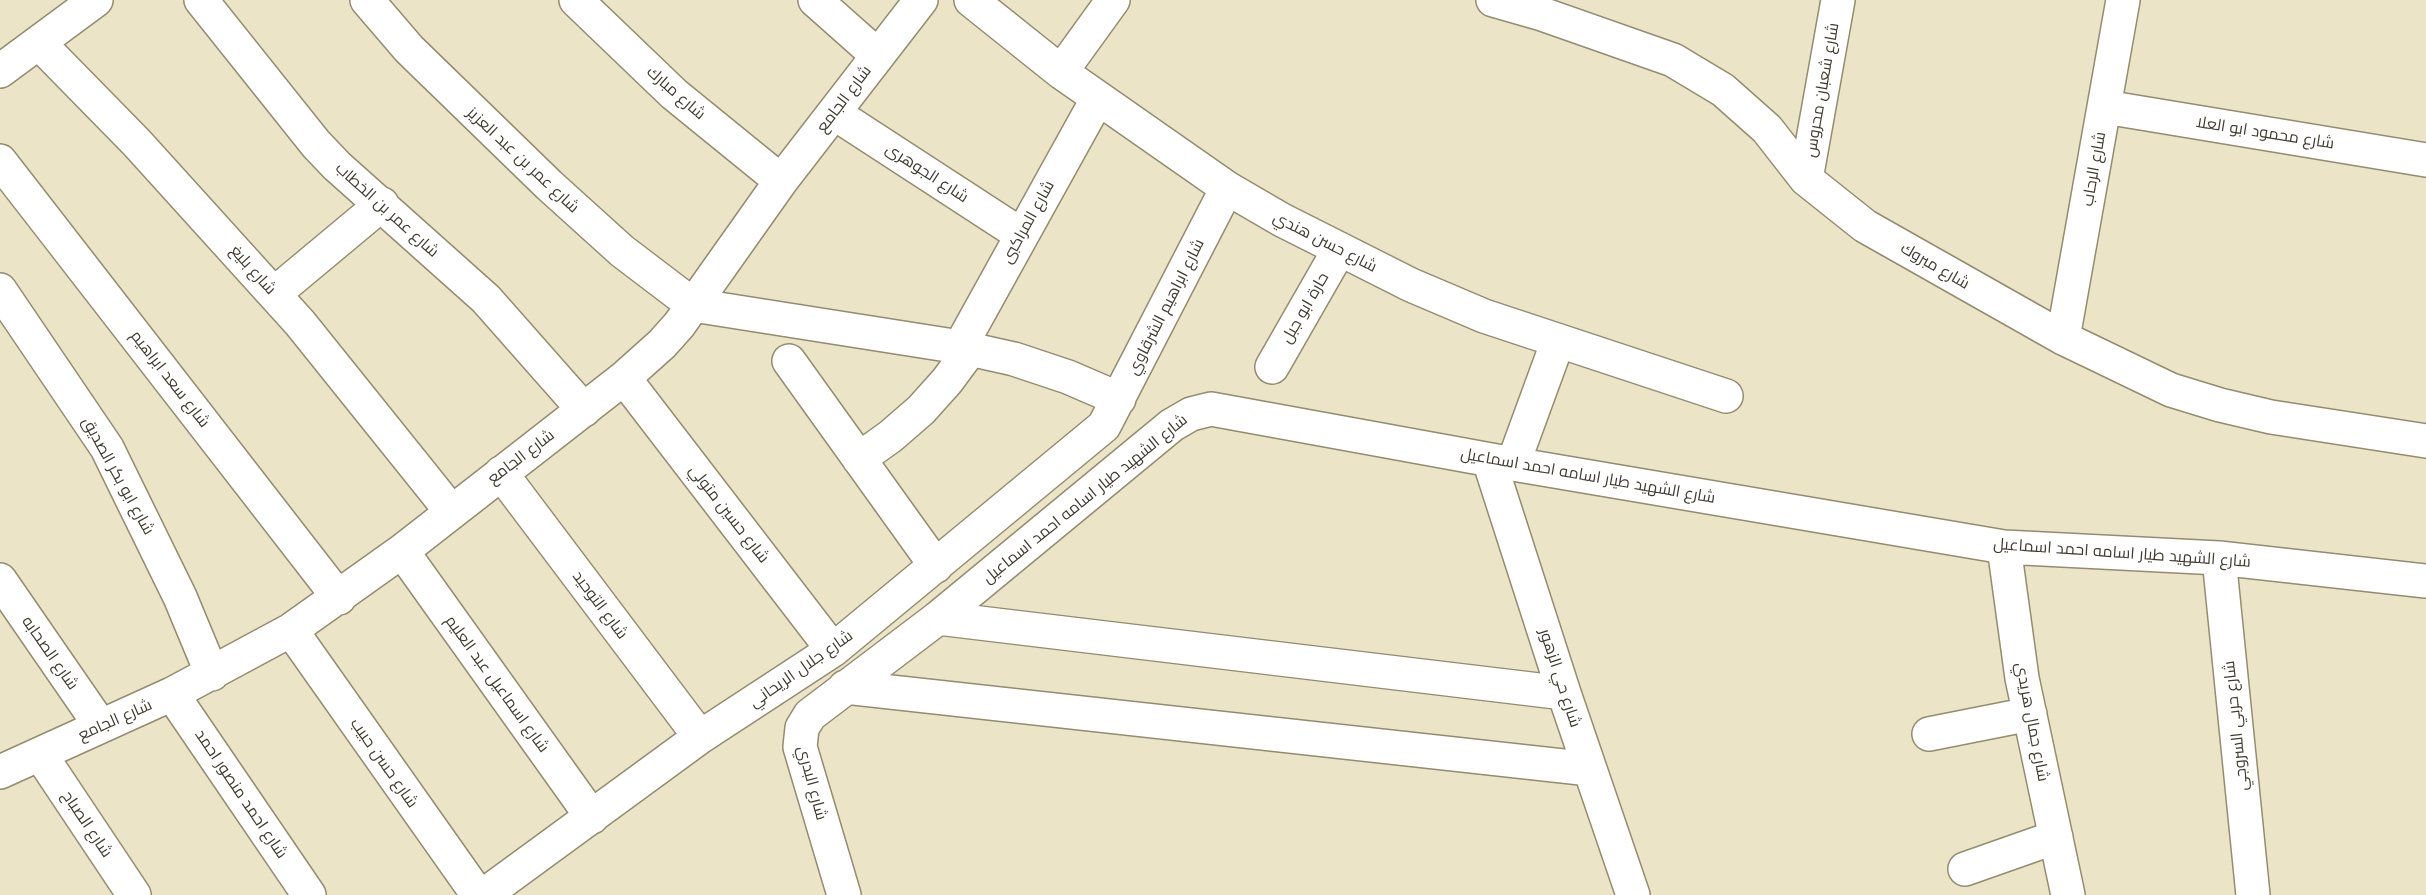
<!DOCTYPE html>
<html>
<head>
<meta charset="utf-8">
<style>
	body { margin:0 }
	canvas { display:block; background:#ece4c6 }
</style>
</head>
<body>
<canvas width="2426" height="895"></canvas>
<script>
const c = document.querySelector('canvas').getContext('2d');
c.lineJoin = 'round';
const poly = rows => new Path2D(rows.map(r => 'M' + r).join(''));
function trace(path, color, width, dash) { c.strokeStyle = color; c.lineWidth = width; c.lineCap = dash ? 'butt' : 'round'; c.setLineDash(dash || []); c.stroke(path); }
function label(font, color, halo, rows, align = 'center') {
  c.font = font + ' Inter,Cairo,sans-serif'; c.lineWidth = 6; c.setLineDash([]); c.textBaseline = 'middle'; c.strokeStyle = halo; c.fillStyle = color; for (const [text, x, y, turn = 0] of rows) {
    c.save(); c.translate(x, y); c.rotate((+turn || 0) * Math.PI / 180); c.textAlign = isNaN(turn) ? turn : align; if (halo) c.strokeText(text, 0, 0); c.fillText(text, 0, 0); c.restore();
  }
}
const minor = poly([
	[201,0,316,144,337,166,486,299,584,410],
	[367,0,409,49,549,185,622,251,693,305,960,347,1014,359,1068,377,1119,399],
	[576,0,674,94,781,181],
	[815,0,877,55],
	[971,0,1061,72,1227,188,1282,220,1411,285,1484,316,1726,396],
	[1493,0,1542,14,1673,60,1723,90,1767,129,1806,179,1865,226,2063,338,2171,390,2220,405,2271,417,2426,441],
	[39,43,137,143,300,323,451,511],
	[0,71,96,0],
	[1061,72,1113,0],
	[2105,107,2426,160],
	[834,113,1020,234],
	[0,161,339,598],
	[1806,179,1838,0],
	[0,290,107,448,180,597,212,674],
	[274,294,382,204],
	[2063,338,2123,0],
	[960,347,1098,98],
	[789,361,936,566],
	[1272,367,1339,250],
	[624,378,833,650],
	[859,459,891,436,921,410,947,381,970,350],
	[1489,460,1564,693,1633,895],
	[1513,464,1558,341],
	[501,473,700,737],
	[2004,547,2022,678,2068,895],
	[402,551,592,817],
	[2219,558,2253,895],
	[0,580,100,725],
	[938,618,1564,693],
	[291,630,478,895],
	[845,687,1590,769],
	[172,694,309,895],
	[1929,734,2030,714],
	[40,754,134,895],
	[0,772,172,694,291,630,402,551,624,378,662,344,679,325,781,181,921,0],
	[1965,869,2056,837],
	[484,895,700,737,833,650,1104,426,1227,188],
	[844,895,800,747,802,728,810,715,938,618,1172,425,1191,414,1211,409,1513,464,2004,547,2219,558,2426,581]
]);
trace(minor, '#938c70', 36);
trace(minor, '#fff', 33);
label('16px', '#3e3b2f', '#fff', [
	["شارع شعبان محروس",1822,90,-80],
	["شارع مبارك",676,93,41],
	["شارع الجامع",844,99,-53],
	["شارع محمود ابو العلا",2265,133,9],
	["شارع عمر بن عبد العزيز",523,160,43],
	["شارع الرحاب",2094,169,-80],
	["شارع الجوهرى",927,173,33],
	["شارع عمر بن الخطاب",387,210,42],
	["شارع المراكبى",1028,222,-61],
	["شارع حسن هندي",1325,242,27],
	["شارع مبروك",1935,266,30],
	["شارع بليغ",253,270,48],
	["شارع ابراهيم الشرقاوي",1166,307,-63],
	["حارة ابو جبل",1305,308,-60],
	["شارع سعد ابراهيم",170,379,52],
	["شارع الجامع",521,457,-37],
	["شارع ابو بكر الصديق",118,476,61],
	["شارع الشهيد طيار اسامه احمد اسماعيل",1588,476,10],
	["شارع الشهيد طيار اسامه احمد اسماعيل",1085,499,-39],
	["شارع حسين متولي",729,514,52],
	["شارع الشهيد طيار اسامه احمد اسماعيل",2122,553,4],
	["شارع التوحيد",600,605,53],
	["شارع الصحابه",50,653,55],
	["شارع جلال الريحاني",801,669,-35],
	["شارع حي الزهور",1560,678,72],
	["شارع اسماعيل عبد العليم",497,684,54],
	["شارع الجامع",115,720,-24],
	["شارع جمال هريدي",2032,722,79],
	["شارع حربي السروجي",2236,726,-96],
	["شارع حسن حبيب",384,763,55],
	["شارع البدري",812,783,75],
	["شارع احمد منصور احمد",241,794,56],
	["شارع الصباح",87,824,56]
]);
</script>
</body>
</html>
